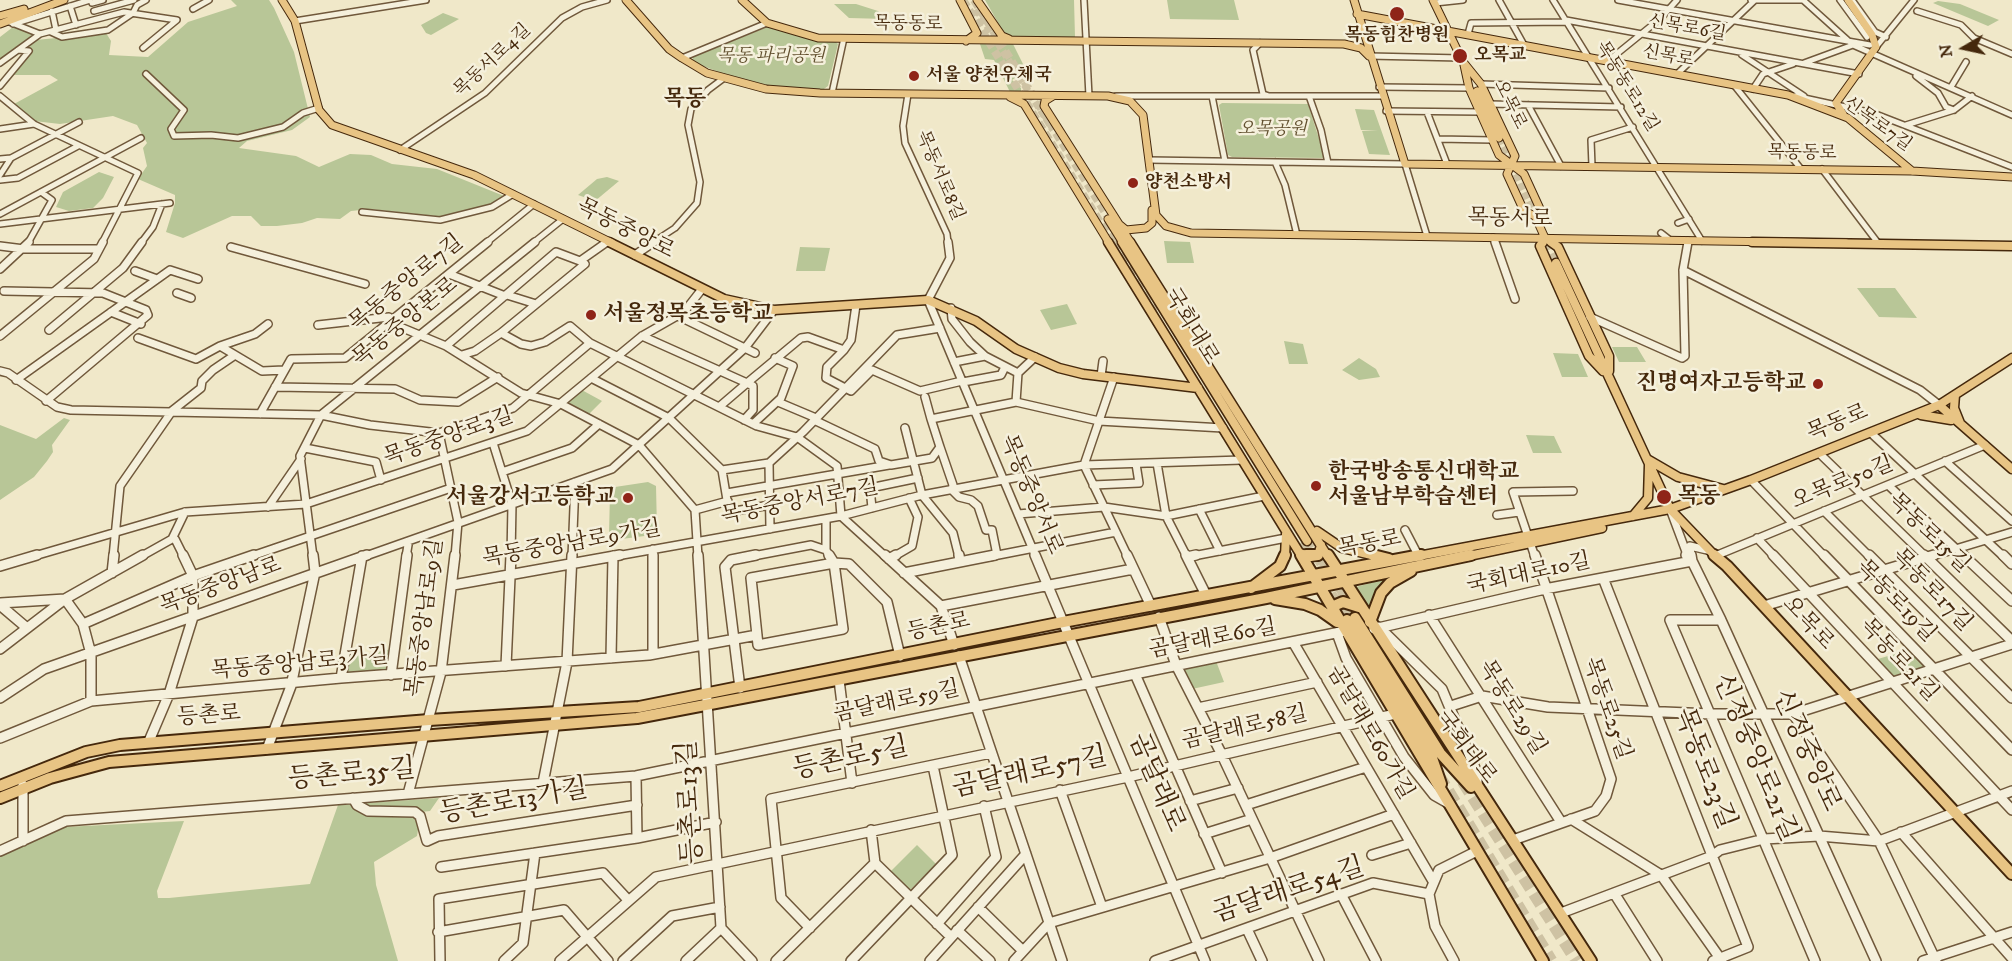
<!DOCTYPE html>
<html>
<head>
<meta charset="utf-8">
<style>
	body { margin:0 }
	#map { position:relative; width:2012px; height:961px; overflow:hidden; background:#f0e8c9; font-family:"IM FELL DW Pica",serif }
	canvas { display:block }
	.north { position:absolute; left:1934px; top:18px; width:60px; height:60px; -webkit-text-stroke:4px #f5f0dc; paint-order:stroke; rotate:261deg; font-size:16px; font-weight:700; line-height:24px; text-align:center; color:#45280c }
	.north::after { content:''; display:block; margin:auto; width:21px; height:27px; background:#45280c; clip-path:polygon(50% 0,100% 100%,50% 72%,0 100%) }
</style>
</head>
<body>
<div id="map">
<canvas width="2012" height="961"></canvas>
<div class="north">N</div>
</div>
<script>
const c = document.querySelector('canvas').getContext('2d');
c.lineJoin = 'round';
function fillPath(path, color) { c.fillStyle = color; c.fill(path, 'evenodd'); }
const poly = rows => new Path2D(rows.map(r => 'M' + r).join(''));
function trace(path, color, width, dash) { c.strokeStyle = color; c.lineWidth = width; c.lineCap = dash ? 'butt' : 'round'; c.setLineDash(dash || []); c.stroke(path); }
function label(font, color, halo, rows, align = 'center') {
  c.font = font + ' "IM FELL DW Pica","Noto Serif KR",serif'; c.lineWidth = 5; c.setLineDash([]); c.textBaseline = 'middle'; c.strokeStyle = halo; c.fillStyle = color; for (const [text, x, y, turn = 0] of rows) {
    c.save(); c.translate(x, y); c.rotate((+turn || 0) * Math.PI / 180); c.textAlign = isNaN(turn) ? turn : align; if (halo) c.strokeText(text, 0, 0); c.fillText(text, 0, 0); c.restore();
  }
}
fillPath(poly([
	[231,0,269,0,274,8,294,52,310,117,292,130,247,141,239,148,296,156,319,167,350,154,371,155,392,164,437,169,504,196,489,206,445,217,370,209,351,211,340,219,317,218,302,223,277,226,261,226,251,216,232,216,183,238,166,232,175,203,175,195,138,179,147,166,143,148,147,143,137,125,113,116,60,124,34,121,14,104,58,80,50,75,12,75,30,51,24,49,36,40,106,33,111,41,109,55,148,57,188,22,237,6],
	[985,0,1074,0,1075,37,1011,37,1004,33],
	[1167,0,1234,0,1239,20,1170,19],
	[1938,1,1960,4,1999,20,1988,26,1933,3],
	[834,4,856,4,878,11,886,19,849,18],
	[443,13,459,19,431,35,426,33,421,25],
	[770,26,801,37,834,40,838,44,828,86,821,91,797,90,743,81,692,62,693,57],
	[13,27,35,34,34,36,0,61,0,37],
	[980,44,1013,44,1028,74,1018,76,1012,80,1021,88,1021,92,1010,92,994,60,985,59],
	[1222,103,1308,104,1325,158,1232,157,1228,155,1219,105],
	[1355,109,1374,110,1390,155,1369,154,1362,131,1378,131,1361,130],
	[99,172,114,177,103,198,93,208,69,211,56,207,63,192],
	[607,177,619,181,595,201,578,195,597,179],
	[1164,241,1190,242,1194,263,1167,263],
	[800,247,830,248,825,271,796,271],
	[1857,288,1895,288,1917,318,1879,317],
	[1067,304,1077,324,1051,330,1040,310],
	[1284,341,1303,344,1308,364,1289,364],
	[1612,347,1637,347,1646,362,1619,362],
	[1553,353,1578,354,1588,377,1562,377],
	[1359,358,1376,369,1380,377,1359,380,1342,370],
	[580,389,602,401,588,415,564,402],
	[64,418,70,420,52,445,53,452,47,461,34,477,0,500,0,425,36,439],
	[1526,435,1554,436,1562,453,1533,453],
	[648,482,656,486,657,530,652,535,614,540,609,535,610,492,615,487],
	[1388,578,1372,607,1368,608,1356,587],
	[392,649,389,668,380,673,346,675,350,657],
	[1911,649,1928,667,1895,677,1878,659],
	[1216,661,1224,682,1192,689,1183,673,1189,665],
	[439,798,430,811,421,812,417,836,374,862,376,885,398,961,0,961,0,857,64,827,184,821,157,891,158,898,169,898,310,884,338,805],
	[917,845,936,864,909,891,890,872]
]), '#b8c697');
trace(poly([
	[976,9,1053,130],
	[1499,138,1538,222],
	[1544,235,1548,243]
]), '#cec2a3', 7, [7, 3]);
trace(poly([
	[1547,242,1556,263],
	[1307,541,1317,557],
	[1300,543,1308,557]
]), '#cec2a3', 8, [8, 4.5]);
trace(poly([
	[1308,555,1347,620],
	[1316,555,1355,618]
]), '#cec2a3', 10, [10, 5]);
trace(poly([
	[963,0,1113,243],
	[974,0,1114,227]
]), '#cec2a3', 8, [8, 4]);
trace(poly([
	[1112,242,1155,311],
	[1268,471,1322,557]
]), '#cec2a3', 10, [10, 5]);
trace(poly([
	[1321,555,1354,608],
	[1438,775,1551,961],
	[1463,781,1577,961]
]), '#cec2a3', 13, [13, 6]);
const minorFar2 = poly([
	[1084,0,1089,96],
	[1499,0,1524,45],
	[1553,0,1702,241],
	[1618,0,1870,45],
	[1751,0,1803,0,1853,45,2012,115],
	[1840,0,1867,37],
	[1852,0,1875,32,1886,37],
	[92,3,103,0],
	[1435,3,1463,0],
	[70,6,76,25],
	[193,9,209,0],
	[52,11,56,30],
	[94,11,134,0],
	[1917,11,1961,25,1974,38,2012,54],
	[1566,20,1859,74],
	[7,21,40,34,124,12,177,20,143,48],
	[295,21,426,0],
	[13,24,90,0],
	[51,32,62,37,108,30,133,13,137,5,146,0],
	[1468,34,1471,23,1567,22],
	[1260,43,1253,50,1263,94,1269,96],
	[1876,47,1914,0],
	[1742,55,1804,96],
	[1369,56,1461,58],
	[682,58,767,23],
	[1608,61,1661,18,1677,0],
	[0,63,40,34],
	[1804,63,1853,45],
	[146,74,184,110,171,129,174,136,211,135,238,138,283,127,303,113,319,108],
	[1677,74,1754,1],
	[1916,76,1938,93,1946,107,1954,110],
	[1481,84,1609,88],
	[1734,85,1801,169],
	[0,86,29,51,18,50],
	[1379,87,1469,88],
	[1951,87,1966,62],
	[1753,89,1763,74,1793,64],
	[832,93,844,38],
	[908,94,903,126,905,143,947,234,948,243],
	[0,96,34,124,138,173,102,243],
	[1116,96,1382,96],
	[1212,96,1225,161],
	[1309,96,1321,130,1328,163],
	[1795,96,1873,113,2012,167],
	[1490,104,1621,107],
	[1528,105,1561,166],
	[1386,111,1479,112],
	[1427,112,1447,164],
	[1906,125,1954,110,1972,96],
	[0,129,34,124],
	[1438,139,1492,140],
	[400,150,485,93,562,18,582,7,607,0],
	[0,159,11,158,79,122],
	[1149,160,1405,164,1427,236],
	[1275,162,1285,185,1297,235],
	[1592,166,1591,140,1633,127],
	[1822,169,1878,243],
	[0,175,11,158],
	[0,180,18,178,78,146],
	[362,212,440,220,492,207,513,194],
	[0,214,141,138],
	[1678,223,1689,219],
	[0,224,170,203],
	[1661,233,1670,240],
	[1493,237,1495,243],
	[28,243,52,200,41,192],
	[141,243,153,227,162,204],
	[486,243,534,204],
	[533,243,563,219],
	[605,243,608,241],
	[652,243,675,228,697,203,700,182,688,125,691,109,708,90,724,78],
	[1687,243,1688,240]
]);
const minorFar1 = poly([
	[948,242,950,258,928,300,1036,557],
	[1495,242,1515,299],
	[0,246,24,249,99,249],
	[231,247,365,284],
	[635,255,654,242],
	[0,269,29,242],
	[1683,270,1920,390,1939,405],
	[135,271,157,279],
	[449,274,505,296],
	[4,291,103,293,146,310,148,315,46,401],
	[177,293,191,298],
	[507,295,536,304],
	[951,308,952,319,970,342,985,356,1018,373],
	[111,312,141,324],
	[678,316,755,353],
	[1590,317,1682,358,1685,356,1683,270,1688,242],
	[318,325,389,317,393,324,446,346,521,393,561,404,639,445,695,510,698,557],
	[49,330,123,268,142,242],
	[501,333,521,344,531,346,545,342,570,326,590,343,757,426,797,437,837,466,841,516,886,557],
	[0,336,94,259,103,242],
	[642,336,747,383,801,338,808,337,844,350,851,340,856,305],
	[138,338,196,359,220,346,262,371,284,370],
	[220,346,255,334,268,324],
	[446,346,556,252,580,261],
	[844,350,827,367,826,378,851,391,872,370,920,391,962,381],
	[462,355,475,351,501,333,585,264,580,261,607,242],
	[954,362,985,356],
	[0,371,8,373,57,407,71,410,321,415,535,242],
	[1101,376,1103,361],
	[1114,377,1084,465,1128,557],
	[591,378,669,418,722,470,729,512,770,505],
	[16,380,170,270,198,279],
	[963,382,1001,375,1005,367],
	[275,387,395,389,420,400,458,402,498,377],
	[925,397,931,419],
	[778,402,816,418],
	[1016,402,1018,373,1035,357],
	[719,407,747,383,753,386,753,410,744,420],
	[168,414,201,388,202,381,213,370,235,355],
	[260,414,291,359,345,358,488,242],
	[814,420,875,449,879,461,891,465,932,458,940,447,931,419,1016,402,1099,421,1223,428],
	[753,424,781,398,793,366,775,358],
	[905,428,922,495,953,533,959,557],
	[439,433,458,522,455,557],
	[1871,433,2004,557],
	[493,443,512,504,511,557],
	[940,447,953,485,952,490,959,497,971,500,978,506,986,530,992,530,997,555],
	[305,448,376,462,381,480],
	[1819,453,1926,557],
	[1945,461,2012,521],
	[769,463,770,529],
	[1157,463,1166,516,1187,557],
	[722,470,769,463,803,432,897,335,940,328],
	[502,472,572,448,599,424],
	[1751,480,1825,557],
	[1093,485,1139,483,1136,464],
	[1888,485,1965,557],
	[727,493,889,465],
	[268,507,301,459],
	[872,508,870,488,918,478],
	[1199,509,1220,551],
	[1670,509,1688,557],
	[695,510,728,501],
	[1824,511,1870,557],
	[1018,514,1104,507,1166,516,1264,496],
	[1497,515,1519,512],
	[826,519,826,550,830,557],
	[1405,530,1418,555],
	[1757,538,1775,557],
	[653,549,653,557],
	[1715,556,1985,445],
	[31,557,185,512,306,504,527,431,642,336,684,312,702,289],
	[113,557,120,486,170,414],
	[140,557,172,539],
	[184,557,175,539,172,539,185,512],
	[249,557,451,488],
	[313,557,300,456,321,415,370,425,439,433,513,408,590,343],
	[363,557,612,469,745,348,774,310],
	[406,557,408,545],
	[572,557,575,482],
	[611,557,841,516,922,495,1084,465,1242,460],
	[748,557,811,545,826,550],
	[893,557,912,546,918,517,909,498],
	[988,557,1116,532],
	[1188,557,1286,538],
	[1535,557,1513,492,1573,491],
	[1691,557,1690,546,1707,550],
	[1929,557,2012,532]
]);
const minor = poly([
	[653,555,653,654],
	[829,555,834,563],
	[885,555,941,606,954,645],
	[959,555,960,561],
	[1035,555,1205,961],
	[1127,555,1151,606],
	[1186,555,1206,595],
	[1686,555,1692,561,1721,620,1876,961],
	[1691,555,1692,561],
	[1773,555,2012,810],
	[1824,555,2012,750],
	[1869,555,2012,698],
	[1924,555,2012,641],
	[1963,555,2012,601],
	[2003,555,2012,564],
	[1187,557,1196,555],
	[889,559,896,555],
	[834,563,849,564,887,602,900,656],
	[834,563,843,629,758,645,751,578,834,563],
	[0,566,37,555],
	[112,573,114,555],
	[904,573,995,555],
	[1603,578,1748,947,1713,961],
	[453,585,620,555],
	[0,603,65,599,83,624,91,654,91,701],
	[0,605,27,628],
	[941,606,1133,569],
	[1764,606,1934,555],
	[1429,615,1561,822],
	[1159,617,1176,665,1221,753,1319,961],
	[1721,620,1670,620,1815,961],
	[83,624,193,576,254,555],
	[1379,627,1442,689,1477,773,1477,784],
	[1374,629,1545,589,1692,561],
	[1337,633,1346,658,1404,757,1434,795,1448,803],
	[1293,642,1433,881],
	[0,649,65,599,143,555],
	[959,656,1062,961],
	[611,658,613,556],
	[506,666,511,555],
	[1135,674,1222,873],
	[391,675,407,555],
	[341,678,362,556],
	[839,680,852,783],
	[740,688,725,567,731,560,756,555],
	[0,698,44,669,367,555],
	[1451,706,1482,696,1548,707,1711,714,1793,714,2012,644],
	[1198,708,1317,682],
	[1793,714,1879,841,1936,961],
	[0,738,91,701,341,678,649,655,757,635],
	[149,741,169,694,193,617,193,576,183,555],
	[267,749,291,686,315,572,313,555],
	[636,776,637,838],
	[543,783,567,662,572,555],
	[23,785,23,841],
	[1060,790,1102,907],
	[408,794,441,672,455,555],
	[353,798,357,805,368,811,415,812,420,816,427,841,438,836,637,805],
	[1190,801,1238,788],
	[1246,805,1366,767],
	[1571,819,1661,875,1722,961],
	[1901,832,2012,958],
	[1204,834,1252,819],
	[1513,840,1595,811,1606,796,1611,779,1535,555],
	[0,851,66,821,636,776,1345,631],
	[1372,855,1411,843],
	[875,863,951,937],
	[441,867,637,838,716,822],
	[1614,893,1657,961],
	[1341,894,1376,961],
	[978,907,1023,951],
	[1561,913,1712,856,1720,850,1764,839,1819,836,1879,841,2012,791],
	[937,924,996,857,984,806],
	[721,928,752,961],
	[810,928,781,898,771,799,991,753],
	[1247,929,1262,961],
	[957,930,990,961],
	[438,932,564,910,608,961],
	[440,961,439,899,603,873,628,900],
	[504,961,523,943,535,853],
	[560,961,656,877,1128,777,1395,714],
	[623,961,672,916,720,907],
	[686,961,721,928,698,555],
	[776,961,875,863,871,830],
	[851,961,952,855,933,766],
	[930,961,1026,854],
	[1014,961,1049,923,1270,858,1394,814],
	[1155,961,1373,883,1429,894],
	[1454,961,1435,926,1429,894,1439,870,1477,851],
	[1923,961,2012,932]
]);
const majorFar2 = poly([
	[282,0,295,21,319,110,332,125,474,175,612,243],
	[626,0,669,49,682,58,707,73,766,89,820,93,1108,96,1130,101,1143,115,1156,215,1166,226,1191,233,1846,243],
	[742,0,767,23,818,38,1344,44,1361,48,1369,56],
	[960,0,977,33,966,41],
	[977,0,1002,36,1009,39],
	[1354,0,1405,164,1912,171,2012,177],
	[1433,0,1466,68],
	[1357,14,1788,95,1848,118,1912,171],
	[0,16,24,9],
	[0,24,64,0],
	[1464,63,1481,84,1515,156,1507,174,1524,211,1535,216,1545,238,1553,243],
	[1464,65,1469,88,1499,155,1524,174,1541,211,1535,216],
	[1477,91,1499,138],
	[1053,96,1045,101,1044,106,1131,243],
	[1010,97,1024,104,1109,243],
	[1843,114,1836,103,1876,47,1872,35,1848,0],
	[1108,219,1123,243],
	[1120,225,1126,230,1146,228,1152,223,1152,210],
	[1542,243,1545,238]
]);
const majorFar1 = poly([
	[609,242,724,299,774,310,928,300,976,321,1016,349,1059,368,1083,374,1198,388],
	[1108,242,1302,557],
	[1122,242,1307,541],
	[1130,242,1328,557],
	[1543,242,1540,246,1589,356,1603,371],
	[1551,242,1558,247,1609,356,1609,371],
	[1752,242,2012,246],
	[1556,263,1670,509,1716,557],
	[1955,395,1954,408,1960,423],
	[1939,405,2012,469],
	[1921,415,1951,420],
	[1647,459,1678,477,1723,489],
	[1633,516,1648,498,1649,465],
	[1317,531,1342,548,1380,557],
	[1300,553,1310,557],
	[1285,557,1286,534],
	[1311,557,1318,556,1321,545],
	[1413,557,1670,509,1751,480,1939,405,2012,358],
	[1464,557,1602,528]
]);
const major = poly([
	[1301,555,1543,961],
	[1306,555,1318,555],
	[1328,555,1591,961],
	[1373,555,1389,559],
	[1714,555,1727,566,2012,874],
	[1251,588,1280,566,1285,555],
	[1275,599,1305,604,1320,610,1337,622],
	[1333,611,1336,605,1343,602,1359,607],
	[1355,618,1440,753,1471,787],
	[1347,620,1432,758,1441,784],
	[1370,622,1381,593,1390,583,1411,571],
	[0,786,86,752,120,745,429,720,639,707,1063,622,1421,555],
	[0,798,50,778,109,762,637,718,1266,598,1471,555]
]);
trace(minorFar2, '#70583b', 8);
trace(minorFar1, '#70583b', 10);
trace(minor, '#70583b', 12);
trace(majorFar2, '#45280c', 9);
trace(majorFar1, '#45280c', 11);
trace(major, '#45280c', 14);
trace(minorFar2, '#f5f0dc', 5);
trace(minorFar1, '#f5f0dc', 7);
trace(minor, '#f5f0dc', 9);
trace(majorFar2, '#e8c484', 7);
trace(majorFar1, '#e8c484', 8);
trace(major, '#e8c484', 10);
for (const [x, y, r, color] of [
	[1397,14,8,"#8f2418"],
	[1460,56,8,"#8f2418"],
	[914,76,6,"#8f2418"],
	[1133,183,6,"#8f2418"],
	[591,315,6,"#8f2418"],
	[1818,384,6,"#8f2418"],
	[1316,486,6,"#8f2418"],
	[1664,497,8,"#8f2418"],
	[628,498,6,"#8f2418"]
]) { const dot = new Path2D(); dot.arc(x, y, r, 0, 2 * Math.PI); c.fillStyle = color; c.fill(dot); trace(dot, '#f5f0dc', 2); }
label('18px', '#45280c', '#f5f0dc', [
	["목동동로",908,25,1],
	["신목로6길",1687,29,10],
	["신목로",1668,57,11],
	["목동서로4길",493,61,-43],
	["목동동로12길",1626,87,58],
	["오목로",1509,105,64],
	["신목로7길",1877,125,36],
	["목동동로",1802,154,1],
	["목동서로8길",939,176,67]
]);
label('bold 18px', '#45280c', '#f5f0dc', [
	["목동힘찬병원",1397,36,"center"],
	["오목교",1474,56],
	["서울 양천우체국",926,76],
	["양천소방서",1145,183]
], 'left');
label('italic 18px', '#62502f', '#f5f0dc', [
	["목동 파리공원",771,57],
	["오목공원",1272,130]
]);
label('bold 22px', '#45280c', '#f5f0dc', [
	["목동",685,100]
]);
label('22px', '#45280c', '#f5f0dc', [
	["목동서로",1510,220,1],
	["목동중앙로",625,230,27],
	["목동중앙로7길",407,284,-39],
	["목동중앙본로",406,323,-39],
	["국회대로",1190,327,59],
	["목동로",1838,424,-22],
	["목동중앙로3길",449,438,-19],
	["오목로50길",1843,484,-22],
	["목동중앙서로",1030,495,67],
	["목동중앙서로7길",800,503,-11],
	["목동로15길",1928,534,44],
	["목동중앙남로9가길",572,545,-10],
	["목동로",1370,545,-11],
	["국회대로10길",1529,575,-12],
	["목동중앙남로",221,587,-20],
	["목동로17길",1931,591,46],
	["목동로19길",1895,602,46],
	["목동중앙남로9길",426,618,-82],
	["오목로",1807,624,47],
	["등촌로",939,628,-12],
	["곰달래로60길",1213,640,-11],
	["목동로21길",1898,661,47],
	["목동중앙남로3가길",300,665,-5],
	["곰달래로59길",897,703,-12],
	["목동로29길",1511,708,58],
	["목동로25길",1606,709,71],
	["등촌로",209,717,-4],
	["곰달래로58길",1245,729,-13],
	["곰달래로60가길",1369,733,60],
	["국회대로",1465,748,53]
]);
label('bold 22px', '#45280c', '#f5f0dc', [
	["서울정목초등학교",603,315],
	["진명여자고등학교",1806,384,"right"],
	["한국방송통신대학교",1328,473],
	["서울남부학습센터",1328,498],
	["목동",1678,497],
	["서울강서고등학교",616,498,"right"]
], 'left');
label('27px', '#45280c', '#f5f0dc', [
	["신정중앙로",1805,751,66],
	["신정중앙로21길",1754,758,67],
	["등촌로5길",851,760,-12],
	["목동로23길",1703,769,69],
	["곰달래로57길",1030,774,-12],
	["등촌로35길",352,776,-5],
	["곰달래로",1155,783,67],
	["등촌로13길",692,802,-93],
	["등촌로13가길",514,803,-10],
	["곰달래로54길",1289,892,-18]
]);
</script>
</body>
</html>
